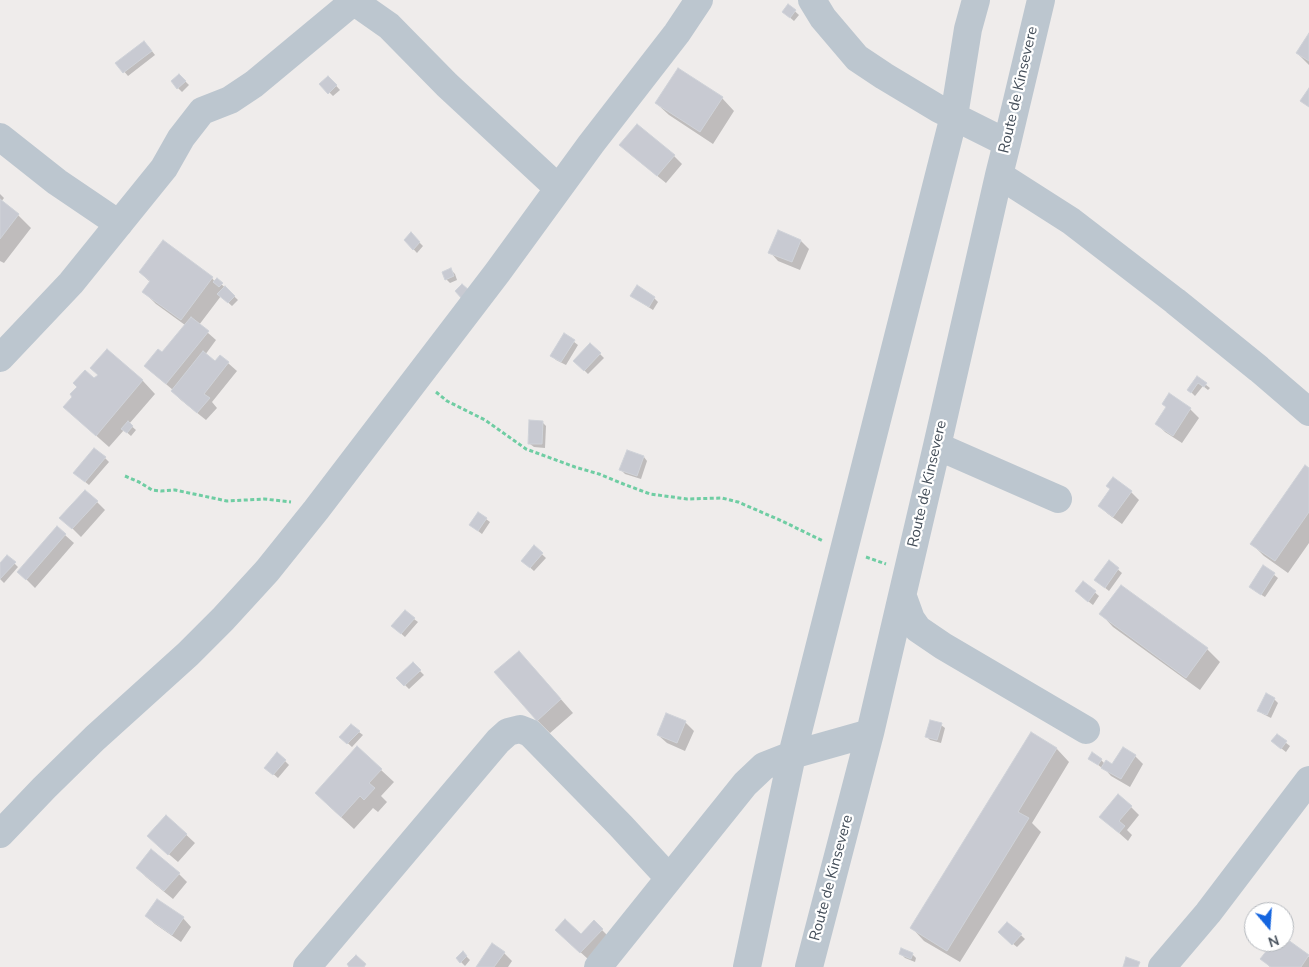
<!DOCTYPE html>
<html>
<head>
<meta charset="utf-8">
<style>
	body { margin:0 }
	#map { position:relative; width:1309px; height:967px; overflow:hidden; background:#efeceb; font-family:"Nunito Sans",sans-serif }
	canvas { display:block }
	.north { position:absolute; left:1244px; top:902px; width:50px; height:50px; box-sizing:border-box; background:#fff; border:1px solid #b4b8bd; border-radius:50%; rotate:162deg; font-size:14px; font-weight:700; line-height:20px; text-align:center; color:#444e59 }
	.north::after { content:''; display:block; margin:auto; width:18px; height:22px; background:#1565df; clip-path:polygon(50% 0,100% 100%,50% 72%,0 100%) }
</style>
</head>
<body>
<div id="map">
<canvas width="1309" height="967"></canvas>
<div class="north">N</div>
</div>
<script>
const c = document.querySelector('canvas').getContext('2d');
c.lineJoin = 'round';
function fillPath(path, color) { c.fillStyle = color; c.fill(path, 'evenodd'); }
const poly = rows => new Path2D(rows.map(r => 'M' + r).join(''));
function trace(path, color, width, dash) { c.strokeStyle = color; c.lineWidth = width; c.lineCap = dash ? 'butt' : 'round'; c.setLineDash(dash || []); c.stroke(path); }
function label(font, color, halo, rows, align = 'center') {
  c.font = font + ' "Nunito Sans",sans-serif'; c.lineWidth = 4.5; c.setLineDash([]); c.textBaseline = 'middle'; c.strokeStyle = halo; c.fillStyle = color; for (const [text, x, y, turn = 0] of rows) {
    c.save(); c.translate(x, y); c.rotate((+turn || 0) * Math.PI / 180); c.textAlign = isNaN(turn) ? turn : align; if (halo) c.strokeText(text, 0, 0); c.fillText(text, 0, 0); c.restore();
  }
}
fillPath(poly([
	[788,5,799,15,794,21,787,15],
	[1309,35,1309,65,1297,53],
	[148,46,155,55,128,76,117,63],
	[179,75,189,85,182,92,178,88],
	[328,77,340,90,333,96,321,84],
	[722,98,734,111,713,144,669,115,656,103],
	[629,153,674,156,682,164,666,183],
	[0,194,4,198,1,202,18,215,31,228,4,263,0,261],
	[411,234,423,246,417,253,405,240],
	[801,241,809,249,800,270,778,261,770,252],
	[451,270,455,274,457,280,450,283,446,279],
	[140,272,212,278,215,282,217,280,238,300,232,306,221,296,199,325,216,340,205,355,215,363,220,356,237,371,212,402,217,408,206,420,181,400,172,391,173,390,154,374,145,366,162,354,185,325,156,304,143,291,150,282],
	[654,298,658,302,653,310,636,299],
	[565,335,578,345,566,365,556,360,552,356],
	[591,345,604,358,588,374,575,361],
	[107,351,143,381,155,394,129,424,136,430,131,436,124,430,109,447,64,407,99,375],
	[1197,378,1210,388,1208,390,1203,386,1195,396,1189,390],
	[1169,395,1190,409,1199,418,1182,443,1165,432,1157,424,1167,407],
	[542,422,546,426,545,448,534,447,530,444],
	[627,452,644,457,647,461,641,479,625,474,621,470],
	[105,458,109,462,89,485,79,477],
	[1309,469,1309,543,1288,573,1264,556,1252,544],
	[1112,490,1131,492,1139,500,1122,524,1108,514,1100,506],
	[97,502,105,510,81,537,70,526],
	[486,519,490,522,482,534,470,525],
	[57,528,74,543,35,588,19,572],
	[534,547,546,558,534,571,526,564],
	[7,556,18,567,4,583,0,579,0,565],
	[1109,562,1122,573,1109,591,1099,583],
	[1264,567,1278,578,1265,597,1255,591],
	[1083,582,1099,596,1093,605,1080,595],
	[1121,587,1207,649,1220,662,1200,690,1113,627,1101,614],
	[414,619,418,622,405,637,397,630],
	[413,664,424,675,409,689,398,678],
	[531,665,573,713,550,733,537,720],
	[1274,699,1278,703,1271,718,1263,714,1259,711],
	[685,722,694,731,685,751,667,743,658,735],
	[941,725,945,728,941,743,930,740,926,736],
	[359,732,363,735,352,747,341,737],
	[1031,734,1057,749,1069,762,1032,823,1041,832,960,962,924,941,912,928],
	[1277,736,1290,746,1286,752,1277,745],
	[1135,756,1143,764,1130,787,1111,776,1103,767,1102,768,1089,758,1101,760,1105,764,1113,766],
	[285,761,289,765,278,778,270,771],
	[381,770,394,782,381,796,387,802,378,812,373,808,354,829,329,806],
	[1131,807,1139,815,1127,830,1132,835,1128,841,1101,817],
	[166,816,195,843,178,862,157,844],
	[138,868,179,874,187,882,173,899,146,877],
	[146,916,183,918,191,927,181,942,155,924],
	[1008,923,1025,939,1017,947,1003,936],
	[602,930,610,938,589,960,565,938],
	[1284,939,1309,957,1309,967,1270,967,1262,959,1273,946,1269,942,1284,942],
	[463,953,470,960,465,966,457,958],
	[504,953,512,961,508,967,477,967],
	[901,954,912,954,916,958,915,962,905,958]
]), '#0003');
const building = poly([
	[788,4,796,10,790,18,782,12,788,4],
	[1309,33,1309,61,1296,53,1309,33],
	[144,41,152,51,123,73,115,63,144,41],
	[678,68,723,97,700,132,655,103,678,68],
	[179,74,186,81,177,89,171,81,179,74],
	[328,76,337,85,328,94,319,84,328,76],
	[1309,88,1309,107,1300,101,1309,88],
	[637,124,675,155,657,176,619,145,637,124],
	[0,199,19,214,0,239,0,199],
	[778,230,801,240,792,262,768,253,778,230],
	[411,232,420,242,413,250,404,240,411,232],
	[163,240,213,277,181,320,142,292,150,281,139,272,163,240],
	[451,268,454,276,445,280,442,272,451,268],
	[217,278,223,283,219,287,213,282,217,278],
	[462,284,470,291,462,299,455,291,462,284],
	[637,285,655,297,649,307,630,296,637,285],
	[225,286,235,296,228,303,217,294,225,286],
	[191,317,209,331,166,384,144,366,158,349,162,352,191,317],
	[564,333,575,340,561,362,550,356,564,333],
	[590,343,601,353,584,371,573,361,590,343],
	[107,349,143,380,96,436,63,407,72,397,70,394,77,387,73,383,85,370,94,378,98,375,90,368,107,349],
	[203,351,215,361,220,355,229,362,204,394,210,398,197,413,171,391,203,351],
	[1197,376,1207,383,1204,387,1198,383,1191,393,1187,390,1197,376],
	[1169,393,1191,408,1173,436,1155,424,1166,407,1162,404,1169,393],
	[529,420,543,421,542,444,528,444,529,420],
	[128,421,133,426,127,433,121,429,128,421],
	[94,448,106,457,85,482,73,473,94,448],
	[627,450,644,456,637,476,619,470,627,450],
	[1305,465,1309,468,1309,512,1275,561,1250,544,1305,465],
	[1113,477,1132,491,1113,517,1098,506,1110,489,1106,486,1113,477],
	[85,490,98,501,72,529,59,518,85,490],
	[478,512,487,518,478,531,469,525,478,512],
	[57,526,66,534,26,580,17,572,57,526],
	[534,545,543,553,530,568,521,561,534,545],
	[7,555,16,562,0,579,0,563,7,555],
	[1109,560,1119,568,1105,588,1094,580,1109,560],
	[1263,565,1275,573,1261,595,1249,587,1263,565],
	[1083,581,1096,591,1088,602,1075,591,1083,581],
	[1121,585,1208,648,1186,678,1099,614,1121,585],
	[405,610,415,618,401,634,391,626,405,610],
	[519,651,561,699,537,721,494,672,519,651],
	[413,662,421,670,404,686,396,678,413,662],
	[1266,693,1275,698,1267,715,1257,711,1266,693],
	[666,713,686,721,677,743,657,735,666,713],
	[930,720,942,723,937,740,925,737,930,720],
	[351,724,360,731,347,744,339,737,351,724],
	[1031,732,1057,748,1018,812,1029,818,947,951,910,928,1031,732],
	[1277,734,1287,741,1281,749,1271,741,1277,734],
	[357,746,382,769,369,783,375,788,364,800,360,796,341,817,315,793,357,746],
	[1123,747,1136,755,1121,779,1101,768,1106,760,1112,764,1123,747],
	[277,752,286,760,273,775,264,768,277,752],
	[1092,752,1102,759,1098,765,1088,759,1092,752],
	[1118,794,1132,806,1119,821,1125,826,1119,833,1099,817,1118,794],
	[166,815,187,834,168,855,147,836,166,815],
	[151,849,180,873,164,891,136,868,151,849],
	[157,899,184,917,172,935,145,916,157,899],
	[565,919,581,934,594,920,603,929,580,953,555,930,565,919],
	[1007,922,1022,934,1012,945,998,932,1007,922],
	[1284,937,1309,955,1301,967,1271,967,1260,959,1272,944,1269,942,1284,942,1284,937],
	[492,943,505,952,494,967,476,967,492,943],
	[901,948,913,953,911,959,899,954,901,948],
	[463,951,467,956,460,963,456,958,463,951],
	[356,955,366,964,364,967,349,967,347,964,356,955],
	[1126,957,1140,962,1138,967,1123,967,1126,957]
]);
fillPath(building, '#c8cad2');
trace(building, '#cfd2d8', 1);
trace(poly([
	[436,392,447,401,485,420,526,449,575,467,599,474,626,485,650,494,687,499,722,498,738,502,782,521,823,541],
	[125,476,139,482,152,490,161,491,175,490,227,501,264,499,291,502],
	[866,557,886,564]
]), '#6fcda3', 3, [4, 2.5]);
trace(poly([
	[352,0,389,26,447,85,558,188],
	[812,0,823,18,857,58,884,76,939,109,1007,143],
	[0,137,57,182,119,224],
	[999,175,1071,221,1175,301,1259,369,1309,412],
	[0,358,71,283,164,168,181,138,202,111,230,100,254,84,354,1],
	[937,446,1058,499],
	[903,597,911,619,918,629,943,646,1086,730],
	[0,834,44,788,95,738,188,654,223,619,267,571,316,510,497,273,591,144,677,33,699,0],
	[307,967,498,741,508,732,520,729,530,733,621,826,669,878],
	[598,967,745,784,764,766,792,755,870,733],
	[747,967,792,755,954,116,968,29,976,0],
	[809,967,870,733,937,446,999,175,1007,143,1041,0],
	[1162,967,1208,913,1309,780]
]), '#bcc6cf', 28);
label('15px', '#444e59', '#fff', [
	["Route de Kinsevere",1019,90,-77],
	["Route de Kinsevere",928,484,-77],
	["Route de Kinsevere",832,878,-75]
]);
</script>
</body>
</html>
